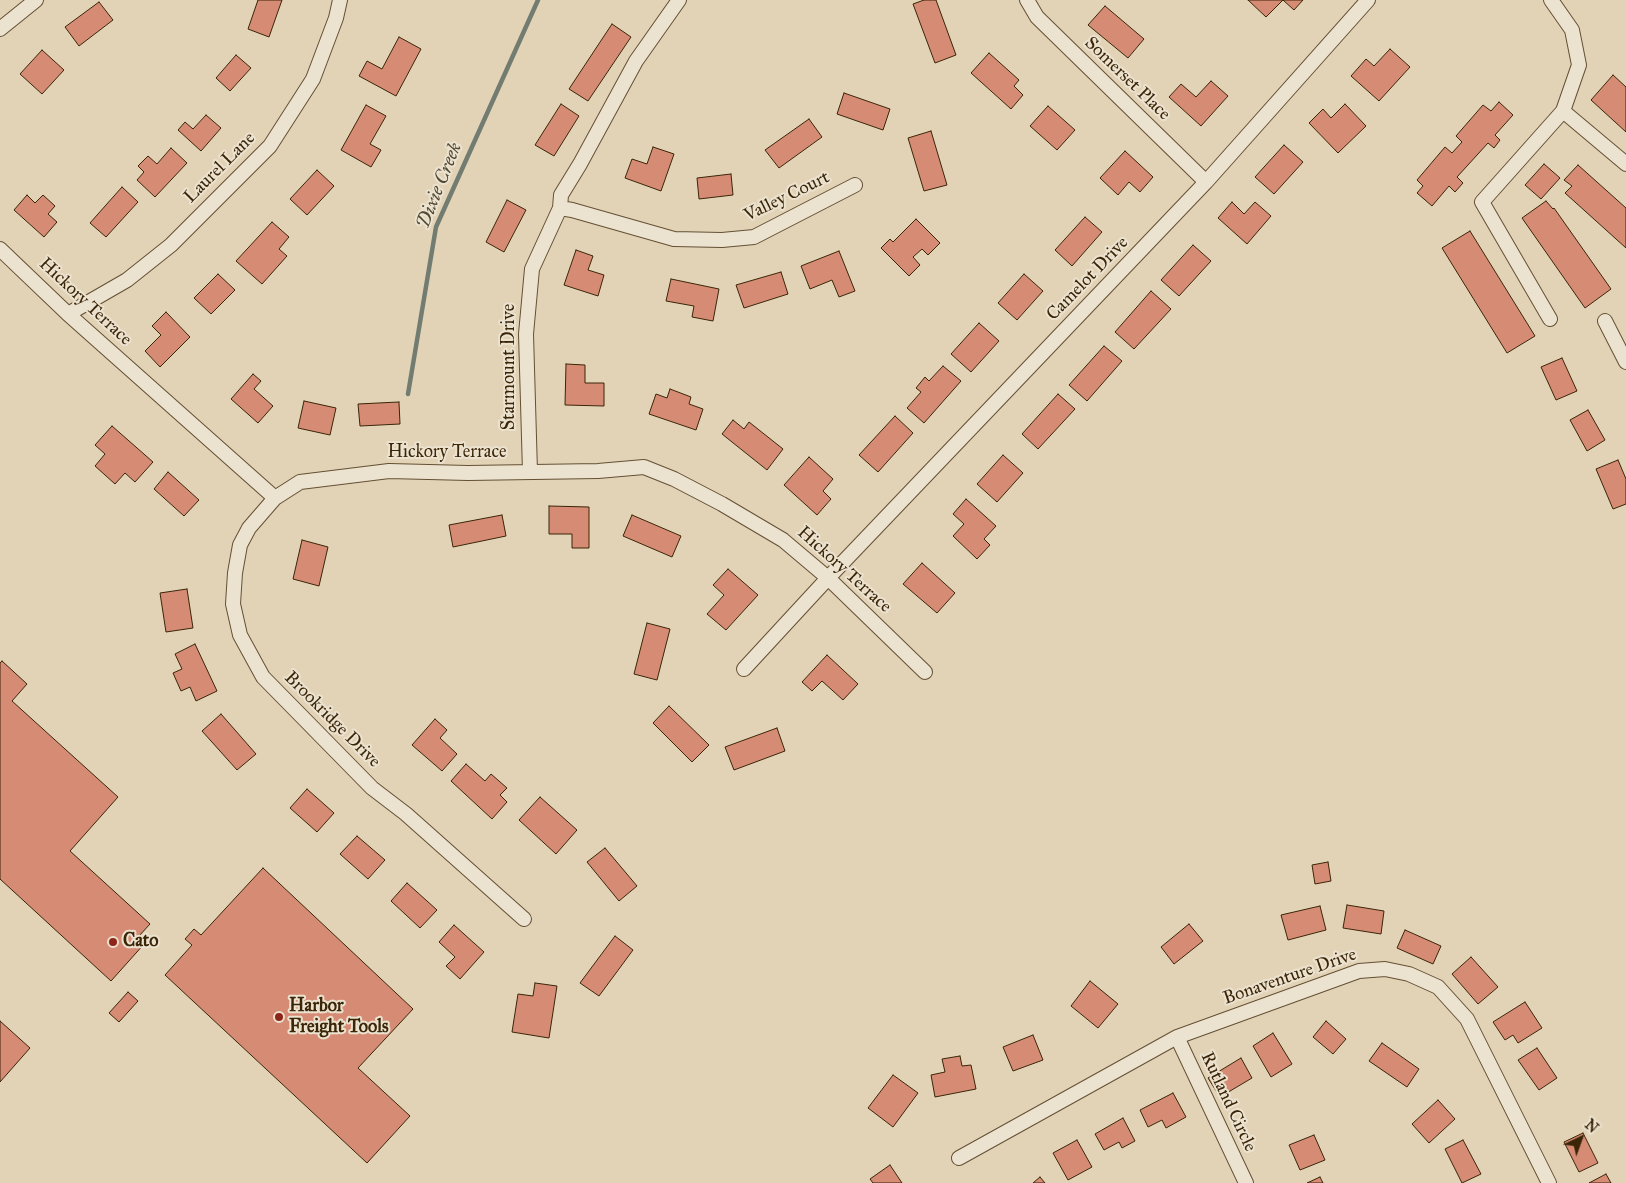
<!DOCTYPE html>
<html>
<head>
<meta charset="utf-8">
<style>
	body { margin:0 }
	#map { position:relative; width:1626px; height:1183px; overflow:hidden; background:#e2d3b7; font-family:"IM FELL Great Primer",serif }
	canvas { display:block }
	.north { position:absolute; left:1556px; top:1113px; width:50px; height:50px; -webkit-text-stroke:4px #ece2d0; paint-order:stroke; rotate:42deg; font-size:14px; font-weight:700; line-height:20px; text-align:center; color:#3a2507 }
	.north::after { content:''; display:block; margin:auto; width:18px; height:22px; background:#3a2507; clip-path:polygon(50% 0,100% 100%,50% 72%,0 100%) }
</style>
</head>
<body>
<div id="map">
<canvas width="1626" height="1183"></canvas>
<div class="north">N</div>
</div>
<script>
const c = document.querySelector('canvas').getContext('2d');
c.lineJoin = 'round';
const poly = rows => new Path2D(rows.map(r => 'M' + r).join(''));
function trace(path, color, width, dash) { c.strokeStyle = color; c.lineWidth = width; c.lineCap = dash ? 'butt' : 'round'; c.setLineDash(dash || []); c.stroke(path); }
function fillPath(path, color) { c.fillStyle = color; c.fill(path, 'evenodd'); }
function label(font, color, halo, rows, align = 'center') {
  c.font = font + ' "IM FELL Great Primer",serif'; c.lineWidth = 4; c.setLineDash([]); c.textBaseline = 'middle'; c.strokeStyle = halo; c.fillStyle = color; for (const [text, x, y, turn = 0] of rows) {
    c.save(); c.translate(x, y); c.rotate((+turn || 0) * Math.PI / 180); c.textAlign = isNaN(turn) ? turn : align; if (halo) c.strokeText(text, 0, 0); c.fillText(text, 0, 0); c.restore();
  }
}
trace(poly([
	[408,394,436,227,538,0]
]), '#727c70', 4.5);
const building = poly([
	[258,0,282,0,269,37,248,29,258,0],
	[924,0,936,0,956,55,935,63,913,4,924,0],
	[1248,0,1283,0,1266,17,1248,0],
	[1283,0,1303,0,1294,10,1283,0],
	[99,2,113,20,79,46,65,27,99,2],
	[1105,6,1144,39,1128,58,1088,25,1105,6],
	[612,24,631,37,588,101,569,89,612,24],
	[399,37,421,49,396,96,359,76,367,61,382,69,399,37],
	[1390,49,1410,67,1379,101,1351,76,1366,59,1374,66,1390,49],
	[42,50,64,70,42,94,20,74,42,50],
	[989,53,1019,80,1014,86,1023,95,1011,109,971,73,989,53],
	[236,55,251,68,230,91,216,78,236,55],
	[1613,75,1626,87,1626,132,1591,100,1613,75],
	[1211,81,1228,96,1201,126,1169,97,1181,84,1196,97,1211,81],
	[844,93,890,109,883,130,837,114,844,93],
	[1499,102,1513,115,1495,135,1500,140,1494,148,1488,143,1457,177,1463,183,1455,192,1449,186,1432,206,1417,193,1423,186,1417,180,1445,147,1452,153,1462,142,1456,136,1483,105,1491,111,1499,102],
	[561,104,579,116,554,156,535,145,561,104],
	[1345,104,1366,126,1338,153,1309,123,1323,109,1331,118,1345,104],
	[366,105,386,116,370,144,381,150,371,167,341,150,366,105],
	[1048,106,1075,130,1057,150,1030,126,1048,106],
	[206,115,221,128,201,151,178,130,185,122,193,129,206,115],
	[809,119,822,137,779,168,765,150,809,119],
	[931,131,947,185,924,191,908,138,931,131],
	[1284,145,1303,162,1274,194,1255,177,1284,145],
	[653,147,674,154,661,191,625,178,632,159,647,164,653,147],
	[171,148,187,163,155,197,137,180,144,172,138,166,148,156,157,164,171,148],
	[1125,151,1153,177,1140,192,1129,182,1118,195,1100,178,1125,151],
	[1544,164,1560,178,1541,199,1525,185,1544,164],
	[1578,165,1626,208,1626,248,1565,193,1572,186,1564,180,1578,165],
	[317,170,334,186,307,215,290,199,317,170],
	[731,174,733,195,699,199,697,178,731,174],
	[122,187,138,202,106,237,90,223,122,187],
	[27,195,35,203,43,195,55,206,48,214,57,222,44,237,14,210,27,195],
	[507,200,526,210,504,252,486,242,507,200],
	[1546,201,1553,209,1554,208,1611,289,1585,308,1522,218,1546,201],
	[1232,202,1244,214,1255,202,1271,216,1247,244,1218,218,1232,202],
	[1085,217,1102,232,1072,266,1055,250,1085,217],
	[916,219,940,243,928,255,922,249,913,257,920,265,909,276,881,248,890,239,893,242,916,219],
	[272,222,289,237,279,249,287,256,262,284,236,261,272,222],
	[1470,231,1535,336,1507,353,1442,248,1470,231],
	[1193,245,1211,261,1179,296,1161,280,1193,245],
	[576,250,593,256,588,270,604,275,598,296,564,285,576,250],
	[839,251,855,291,839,297,832,280,810,289,801,266,839,251],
	[781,272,788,294,744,308,736,285,781,272],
	[218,274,235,290,211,314,194,298,218,274],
	[1024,274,1043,291,1017,320,998,303,1024,274],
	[671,279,719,289,713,321,692,317,694,306,666,301,671,279],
	[1151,291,1171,309,1134,349,1115,332,1151,291],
	[166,312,190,337,160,367,145,351,161,335,152,326,166,312],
	[979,323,999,341,971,372,951,354,979,323],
	[1104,346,1122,361,1087,401,1069,385,1104,346],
	[1562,358,1577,391,1556,400,1541,367,1562,358],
	[566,364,585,365,585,383,604,383,604,406,565,405,566,364],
	[943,366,961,381,924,423,907,408,921,392,916,388,925,377,929,381,943,366],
	[253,374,261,381,254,389,273,406,258,423,231,399,253,374],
	[670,389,691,397,689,404,703,409,696,430,649,414,656,394,667,398,670,389],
	[1058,394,1075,409,1038,449,1022,434,1058,394],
	[304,401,336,408,330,435,298,428,304,401],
	[399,402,400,424,360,426,358,404,399,402],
	[1588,410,1605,440,1587,451,1570,420,1588,410],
	[895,416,913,433,878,472,859,455,895,416],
	[733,420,744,429,749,422,783,449,767,470,722,434,733,420],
	[112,426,153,462,135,482,125,473,115,484,95,466,105,454,95,445,112,426],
	[1003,455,1023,473,997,502,977,484,1003,455],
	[809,457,833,479,823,491,831,499,817,515,784,485,809,457],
	[1618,460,1626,479,1626,504,1613,509,1596,469,1618,460],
	[168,472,199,500,184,516,154,489,168,472],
	[966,499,996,526,984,539,990,545,977,559,953,536,964,524,953,514,966,499],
	[549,506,589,507,589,548,572,548,572,534,549,534,549,506],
	[502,515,506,536,453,547,449,525,502,515],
	[632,515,681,536,672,557,623,536,632,515],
	[302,540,328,547,319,586,293,579,302,540],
	[922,563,955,593,937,613,903,584,922,563],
	[728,569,758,595,726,630,707,614,724,595,713,585,728,569],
	[187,589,193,628,166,632,160,593,187,589],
	[647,623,670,629,657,680,634,674,647,623],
	[195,644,217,691,196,701,190,687,181,691,173,673,182,669,175,654,195,644],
	[827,655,858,684,843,700,822,681,812,691,802,682,827,655],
	[2,661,27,684,12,701,118,797,70,851,150,924,139,936,145,943,111,981,0,879,0,663,2,661],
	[669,706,709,745,692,762,653,723,669,706],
	[221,714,256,754,237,770,202,731,221,714],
	[435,719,447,730,440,738,457,754,442,771,412,745,435,719],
	[777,728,785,751,734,770,725,747,777,728],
	[466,764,485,781,491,774,507,788,500,795,507,802,492,819,451,781,466,764],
	[307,789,334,813,317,832,290,808,307,789],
	[540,797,577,830,556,854,519,820,540,797],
	[357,836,385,860,368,879,340,854,357,836],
	[605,848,637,886,619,901,587,862,605,848],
	[1328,862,1331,881,1315,884,1312,865,1328,862],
	[263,868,413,1009,358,1068,410,1116,367,1163,165,975,192,945,185,939,194,929,201,935,263,868],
	[407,883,437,910,420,928,391,901,407,883],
	[1347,905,1384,911,1381,934,1343,928,1347,905],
	[1320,906,1326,930,1288,940,1281,915,1320,906],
	[1189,924,1203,941,1174,964,1161,947,1189,924],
	[454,925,484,952,460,979,446,966,455,957,439,942,454,925],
	[1405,930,1441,946,1433,964,1397,948,1405,930],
	[615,936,633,950,599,996,580,983,615,936],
	[1471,957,1498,987,1478,1004,1452,974,1471,957],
	[1090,981,1118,1004,1098,1028,1071,1006,1090,981],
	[535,983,557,986,549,1038,512,1032,518,994,533,996,535,983],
	[128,992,138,1001,119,1022,109,1013,128,992],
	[1525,1002,1542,1028,1518,1043,1513,1035,1505,1040,1493,1022,1525,1002],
	[0,1021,30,1048,0,1082,0,1021],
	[1326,1021,1346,1039,1333,1054,1313,1037,1326,1021],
	[1273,1033,1292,1064,1271,1077,1253,1046,1273,1033],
	[1033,1035,1043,1060,1013,1071,1003,1047,1033,1035],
	[1382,1043,1419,1069,1407,1087,1369,1061,1382,1043],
	[1537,1048,1557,1078,1539,1090,1518,1060,1537,1048],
	[960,1056,962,1066,971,1065,976,1089,935,1097,931,1075,945,1072,942,1059,960,1056],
	[1241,1058,1252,1078,1220,1097,1208,1078,1241,1058],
	[893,1075,918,1093,893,1127,868,1108,893,1075],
	[1173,1093,1186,1117,1166,1128,1162,1120,1148,1127,1140,1110,1173,1093],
	[1438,1100,1455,1119,1429,1143,1412,1124,1438,1100],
	[1123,1118,1135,1141,1122,1148,1119,1142,1104,1150,1095,1134,1123,1118],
	[1583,1133,1598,1163,1579,1172,1564,1142,1583,1133],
	[1314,1135,1325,1160,1300,1170,1289,1145,1314,1135],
	[1077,1140,1092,1167,1068,1180,1053,1153,1077,1140],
	[1463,1140,1481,1174,1462,1183,1445,1149,1463,1140],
	[890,1165,902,1183,873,1183,870,1179,890,1165],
	[1606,1174,1611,1183,1589,1183,1606,1174],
	[1040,1177,1045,1183,1033,1183,1040,1177],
	[1320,1177,1323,1183,1307,1183,1320,1177]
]);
fillPath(building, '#d68b75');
trace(building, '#3a2507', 1);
const minor = poly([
	[679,0,636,61,580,164,561,195,560,208,572,210,674,239,722,240,754,237,855,185],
	[1027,0,1037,17,1206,182],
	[0,29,36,0],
	[1563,111,1626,164],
	[0,249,68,314,275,498],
	[68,314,127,280,171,245,270,146,313,79,336,18,340,0],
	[1550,319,1482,202,1563,111,1579,65,1572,30,1551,0],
	[1605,321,1626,362],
	[530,472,526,334,532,269,560,208],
	[744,669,828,578,1206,182,1368,0],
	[524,919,406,814,372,788,263,677,240,635,233,604,235,573,240,545,249,528,275,498,300,482,389,471,468,473,598,471,644,467,674,479,722,504,783,540,828,578,925,672],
	[1177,1037,1246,1183],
	[959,1158,1177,1037,1359,971,1385,969,1409,974,1438,987,1467,1019,1549,1183]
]);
trace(minor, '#645033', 16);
trace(minor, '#ece2d0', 14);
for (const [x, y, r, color] of [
	[113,942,5,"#8f2418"],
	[279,1017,5,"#8f2418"]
]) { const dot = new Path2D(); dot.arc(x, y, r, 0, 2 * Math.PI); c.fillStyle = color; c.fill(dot); trace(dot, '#ece2d0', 2); }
label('18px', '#3a2507', '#ece2d0', [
	["Somerset Place",1127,79,44],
	["Laurel Lane",220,168,-45],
	["Valley Court",787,197,-26],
	["Camelot Drive",1088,279,-46],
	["Hickory Terrace",85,302,43],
	["Starmount Drive",510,367,-90],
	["Hickory Terrace",447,453],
	["Hickory Terrace",844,570,42],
	["Brookridge Drive",332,720,45],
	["Bonaventure Drive",1290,977,-19],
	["Rutland Circle",1228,1102,65]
]);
label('bold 18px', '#3a2507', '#ece2d0', [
	["Cato",123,942],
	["Harbor",289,1007],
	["Freight Tools",289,1028]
], 'left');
label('italic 19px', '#514933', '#ece2d0', [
	["Dixie Creek",440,186,-68]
]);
</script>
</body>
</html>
